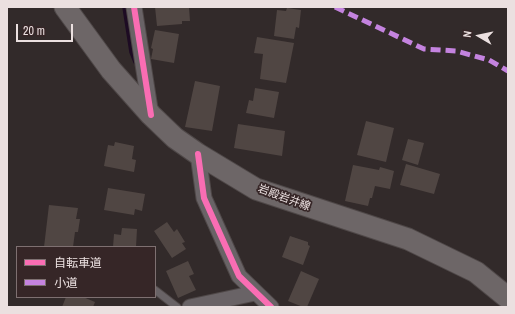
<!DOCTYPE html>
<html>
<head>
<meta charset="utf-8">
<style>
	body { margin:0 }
	#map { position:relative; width:515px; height:314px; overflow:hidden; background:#322a2a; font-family:"Archivo Narrow","Noto Sans JP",sans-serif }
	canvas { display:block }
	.frame { position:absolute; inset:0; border:8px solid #ebe0e0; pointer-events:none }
	.legend { position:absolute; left:16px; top:246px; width:140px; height:52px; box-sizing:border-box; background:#362627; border:1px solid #7e7071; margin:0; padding:5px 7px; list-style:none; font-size:12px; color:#ebe0e0 }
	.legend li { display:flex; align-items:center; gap:8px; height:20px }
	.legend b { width:20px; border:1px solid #7e7071 }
	.north { position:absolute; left:459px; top:16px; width:40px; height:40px; -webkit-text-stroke:3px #362627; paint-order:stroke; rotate:279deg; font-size:11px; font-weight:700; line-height:16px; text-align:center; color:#ebe0e0 }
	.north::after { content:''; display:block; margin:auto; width:14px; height:18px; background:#ebe0e0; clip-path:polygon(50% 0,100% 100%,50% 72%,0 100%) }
	.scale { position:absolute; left:16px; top:24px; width:57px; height:18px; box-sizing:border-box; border:2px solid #ebe0e0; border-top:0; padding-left:5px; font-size:12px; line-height:14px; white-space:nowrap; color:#ebe0e0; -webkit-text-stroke:3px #362627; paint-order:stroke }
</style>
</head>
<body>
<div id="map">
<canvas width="515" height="314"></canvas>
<div class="frame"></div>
<ul class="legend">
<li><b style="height:5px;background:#f96db3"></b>自転車道</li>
<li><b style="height:5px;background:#c483df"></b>小道</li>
</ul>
<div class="north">N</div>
<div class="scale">20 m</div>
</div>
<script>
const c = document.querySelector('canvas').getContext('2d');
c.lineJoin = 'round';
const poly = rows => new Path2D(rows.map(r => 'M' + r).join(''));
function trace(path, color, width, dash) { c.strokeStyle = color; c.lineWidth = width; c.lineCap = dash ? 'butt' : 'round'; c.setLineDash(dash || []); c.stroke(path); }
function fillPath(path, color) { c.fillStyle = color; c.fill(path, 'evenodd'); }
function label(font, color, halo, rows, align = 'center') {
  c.font = font + ' "Archivo Narrow","Noto Sans JP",sans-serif'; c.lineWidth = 3.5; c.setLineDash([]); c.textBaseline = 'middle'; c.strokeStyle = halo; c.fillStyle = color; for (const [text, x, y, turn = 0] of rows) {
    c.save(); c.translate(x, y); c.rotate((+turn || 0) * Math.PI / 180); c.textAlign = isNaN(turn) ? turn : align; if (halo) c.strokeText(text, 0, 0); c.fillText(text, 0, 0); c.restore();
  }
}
trace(poly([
	[125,7,132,52,136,62]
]), '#1d0b23', 5.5);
fillPath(poly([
	[155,7,189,7,190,21,182,21,182,24,157,26],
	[287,8,301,10,299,28,296,27,294,39,274,36,277,10,286,11],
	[155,30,179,34,174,63,151,59,153,49,151,48],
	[257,37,294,43,286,83,260,79,263,54,254,53],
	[195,81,220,86,212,131,185,127],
	[255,88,279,92,274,118,246,113,249,100,253,101],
	[366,121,394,128,386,162,357,155],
	[238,124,285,131,282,156,234,148],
	[408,139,424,143,418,165,402,160],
	[115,142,134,146,132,159,136,160,134,172,104,166,108,145,114,146],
	[406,164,440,174,434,194,400,185],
	[353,165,379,170,380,167,394,171,390,189,375,186,372,198,370,198,368,206,345,201],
	[108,188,145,194,142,211,135,209,134,215,104,210],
	[49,205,78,208,76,219,80,219,78,232,75,232,73,247,44,247],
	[167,222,174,232,177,229,185,242,182,243,186,249,172,258,154,231],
	[122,228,137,229,136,247,113,247,114,234,121,235],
	[290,236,308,242,308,245,310,246,303,265,282,257],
	[188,261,194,274,189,276,196,290,178,298,166,271],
	[301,271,319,279,307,307,303,307,288,301],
	[66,297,83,297,95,302,93,307,62,307]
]), '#504643');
const service = poly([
	[155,290,177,307]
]);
const minor = poly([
	[134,7,151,115],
	[198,154,204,198,239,276,271,307],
	[190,307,255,293]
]);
const secondary = poly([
	[65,7,111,70,151,115,175,138,198,154,256,189,408,239,476,272,508,298]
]);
trace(service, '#4f4848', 9);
trace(minor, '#4f4848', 17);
trace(secondary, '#4f4848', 23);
trace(service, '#696366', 7);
trace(minor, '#696366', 15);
trace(secondary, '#6d6667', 21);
trace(poly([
	[335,7,424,49,456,51,489,60,508,71]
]), '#c483df', 5, [10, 5]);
trace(poly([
	[134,7,151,115],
	[198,154,204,198,239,276,271,307]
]), '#f96db3', 6);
label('11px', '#ebe0e0', '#362627', [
	["岩殿岩井線",284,198,20]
]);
</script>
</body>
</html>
